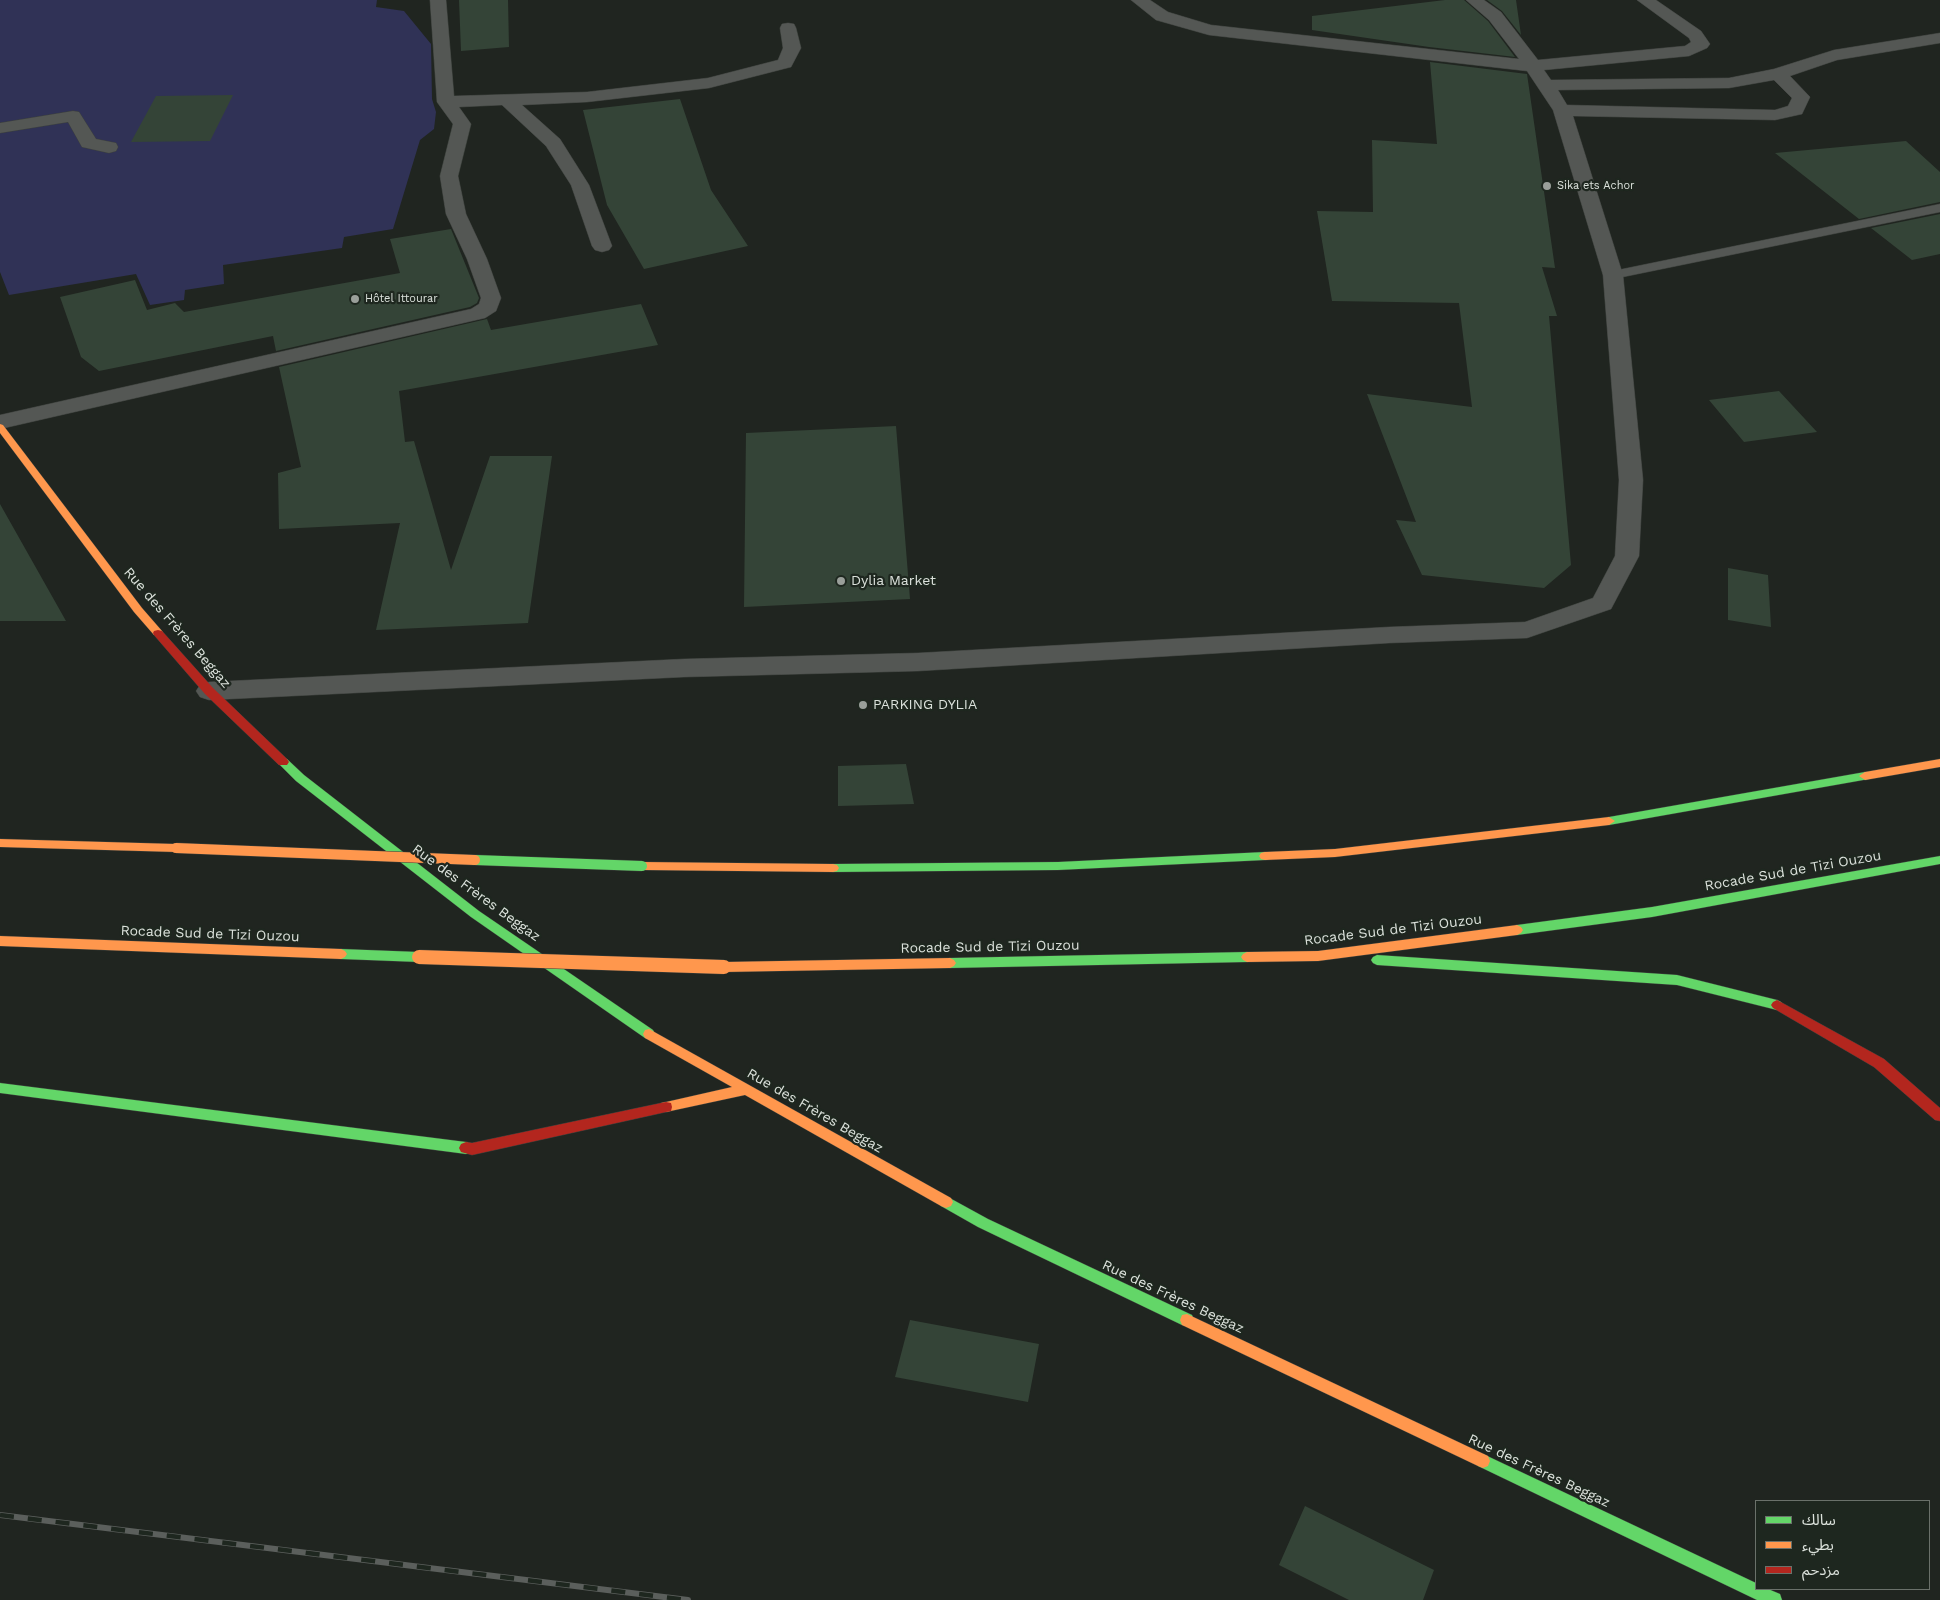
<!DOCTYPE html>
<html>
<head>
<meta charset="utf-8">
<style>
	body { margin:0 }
	#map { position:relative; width:1940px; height:1600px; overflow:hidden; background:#202520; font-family:"Work Sans","Noto Sans Arabic",sans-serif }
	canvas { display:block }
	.legend { position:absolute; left:1755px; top:1500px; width:175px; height:90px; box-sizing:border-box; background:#1e271f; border:1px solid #6a716a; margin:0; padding:6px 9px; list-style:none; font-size:15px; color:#dbe1db }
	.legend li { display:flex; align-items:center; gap:10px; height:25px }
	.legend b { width:25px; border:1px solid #6a716a }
</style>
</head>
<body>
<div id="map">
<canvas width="1940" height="1600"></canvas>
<ul class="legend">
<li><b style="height:6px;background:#63d668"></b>سالك</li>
<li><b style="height:6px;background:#ff974d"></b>بطيء</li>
<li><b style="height:6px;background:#b3261e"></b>مزدحم</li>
</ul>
</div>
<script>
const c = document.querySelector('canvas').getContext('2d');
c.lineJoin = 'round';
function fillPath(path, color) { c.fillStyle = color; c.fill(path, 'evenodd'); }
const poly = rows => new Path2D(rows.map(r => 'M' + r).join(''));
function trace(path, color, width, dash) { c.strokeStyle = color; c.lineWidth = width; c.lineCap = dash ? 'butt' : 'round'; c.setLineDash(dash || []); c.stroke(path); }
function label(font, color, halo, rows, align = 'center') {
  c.font = font + ' "Work Sans",sans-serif'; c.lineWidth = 4.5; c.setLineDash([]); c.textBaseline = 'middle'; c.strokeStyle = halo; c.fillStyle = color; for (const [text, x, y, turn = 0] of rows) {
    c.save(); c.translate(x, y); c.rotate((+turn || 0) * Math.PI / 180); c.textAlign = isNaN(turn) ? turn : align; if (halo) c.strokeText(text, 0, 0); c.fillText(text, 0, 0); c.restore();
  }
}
fillPath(poly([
	[0,0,377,0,376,7,404,11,431,44,432,99,436,112,434,129,420,140,393,229,344,237,342,248,223,265,224,284,185,290,184,300,150,305,136,274,9,295,0,272]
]), '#303256');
fillPath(poly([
	[459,0,508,0,509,47,461,51],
	[1445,0,1464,0,1488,21,1515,57,1429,47,1312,30,1312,16],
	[1487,0,1516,0,1521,35,1502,11],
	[1430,62,1527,74,1555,268,1542,267,1557,316,1549,316,1571,565,1544,588,1422,575,1396,520,1416,522,1367,394,1472,407,1459,303,1332,301,1317,211,1373,212,1372,140,1437,144],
	[233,95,210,141,131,142,156,96],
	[680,99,711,190,748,246,644,269,607,205,583,110],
	[1906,141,1940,172,1940,202,1859,219,1775,153],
	[1940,214,1940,254,1912,260,1871,228],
	[451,229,479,298,477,303,470,307,276,351,273,336,99,371,81,357,60,297,135,280,147,310,175,303,184,312,400,273,390,239],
	[641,304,658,345,399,391,405,442,414,441,451,570,490,456,552,456,528,623,376,630,400,523,279,529,278,473,301,467,279,367,487,319,491,330],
	[1779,391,1817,432,1744,442,1709,400],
	[896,426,910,599,744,607,746,433],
	[0,504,66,621,0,621],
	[1728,568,1768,575,1771,627,1728,620],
	[906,764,914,804,838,806,838,766],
	[910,1320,1039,1344,1028,1402,895,1377],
	[1305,1506,1434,1570,1423,1600,1349,1600,1279,1565]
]), '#344437');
const lane = poly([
	[1940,204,1940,212,1613,279,1608,278,1606,275,1608,272,1613,271,1940,204]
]);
const street = poly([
	[430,0,446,0,454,96,587,92,708,78,778,60,783,48,780,28,782,24,788,23,794,24,796,28,801,48,791,67,709,88,587,102,522,105,560,139,589,185,612,246,609,250,602,252,595,250,592,246,571,185,546,146,502,105,459,107,471,124,458,176,466,214,487,259,501,298,496,311,485,318,0,429,0,415,471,309,479,304,481,298,467,259,446,214,440,176,453,124,437,102,430,0],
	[1131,0,1150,0,1168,12,1211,25,1519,59,1489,20,1466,0,1484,0,1501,12,1538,60,1685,46,1691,42,1689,38,1637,0,1656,0,1701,31,1710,44,1707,48,1689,56,1544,70,1551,80,1729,78,1774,69,1834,50,1940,33,1940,43,1837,60,1790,76,1810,97,1802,114,1775,120,1573,116,1623,275,1643,480,1639,556,1611,609,1527,638,1389,643,918,671,684,677,209,700,200,697,196,691,200,685,209,682,684,659,918,653,1389,627,1525,622,1593,598,1615,556,1619,480,1603,275,1553,110,1527,71,1209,35,1156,20,1131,0],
	[1774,80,1792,98,1788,106,1775,110,1567,105,1558,90,1729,88,1774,80],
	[73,111,79,112,96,139,116,143,118,147,116,151,109,153,82,147,68,122,0,133,0,123,73,111]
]);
const fast = poly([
	[283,758,287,759,304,775,479,911,653,1030,655,1034,653,1038,649,1039,645,1038,471,917,296,781,277,762,283,758],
	[1865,772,1871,776,1869,779,1609,825,1603,821,1609,817,1865,772],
	[1265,852,1269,853,1271,856,1269,859,1265,860,1058,870,833,872,829,871,827,868,829,865,833,864,1058,862,1265,852],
	[1940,856,1940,864,1652,917,1517,935,1513,933,1511,930,1513,927,1517,925,1652,907,1940,856],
	[341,949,419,952,423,954,425,957,423,960,419,962,341,959,337,957,335,954,337,951,341,949],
	[1247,952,1251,954,1253,957,1251,960,1247,962,950,968,946,966,944,963,946,960,950,958,1247,952],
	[1377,955,1677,975,1777,1000,1781,1002,1783,1005,1781,1008,1777,1010,1677,985,1377,965,1373,963,1371,960,1373,957,1377,955],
	[0,1083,466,1142,471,1144,473,1148,471,1152,466,1154,0,1093,0,1083],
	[946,1196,988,1219,1192,1315,1194,1320,1192,1325,1187,1326,1182,1325,978,1227,941,1206,939,1202,941,1198,946,1196],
	[1483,1454,1756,1583,1756,1589,1768,1589,1780,1594,1782,1600,1757,1600,1478,1466,1476,1461,1478,1456,1483,1454]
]);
const slow = poly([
	[0,424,3,425,142,608,162,631,163,633,162,635,154,635,134,612,0,433,0,424],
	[1940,759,1940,767,1865,780,1859,776,1865,772,1940,759],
	[1609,817,1615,821,1609,825,1335,857,1265,860,1261,859,1259,856,1261,853,1265,852,1335,849,1609,817],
	[0,839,176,844,180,845,182,848,180,851,176,852,0,847,0,839],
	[642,862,833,864,837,865,839,868,837,871,833,872,642,870,638,869,636,866,638,863,642,862],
	[1517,925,1521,927,1523,930,1521,933,1517,935,1318,961,1247,962,1243,960,1241,957,1243,954,1247,952,1318,951,1517,925],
	[0,936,341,949,345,951,347,954,345,957,341,959,0,946,0,936],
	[950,958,954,960,956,963,954,966,950,968,724,972,720,970,718,967,720,964,724,962,950,958],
	[649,1029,951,1198,953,1202,951,1206,946,1208,941,1206,745,1095,666,1112,661,1111,660,1107,661,1103,666,1102,732,1087,645,1038,643,1034,645,1030,649,1029],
	[1187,1314,1488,1456,1490,1461,1488,1466,1483,1468,1478,1466,1182,1325,1180,1320,1182,1315,1187,1314]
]);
const jam = poly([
	[158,630,162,631,213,688,287,759,289,762,287,765,279,765,205,694,154,635,153,633,154,631,158,630],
	[1777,1000,1884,1059,1940,1108,1940,1121,1935,1120,1874,1067,1773,1008,1771,1005,1773,1002,1777,1000],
	[666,1102,671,1103,672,1107,671,1111,666,1112,472,1155,461,1152,459,1148,461,1144,466,1142,472,1143,666,1102]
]);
trace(lane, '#3c403c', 1);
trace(street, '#3c403c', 1);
trace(fast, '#3c403c', 1);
trace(slow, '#3c403c', 1);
trace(jam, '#3c403c', 1);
fillPath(lane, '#545754');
fillPath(street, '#545754');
fillPath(fast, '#63d668');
fillPath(slow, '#ff974d');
fillPath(jam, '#b3261e');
const rail = poly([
	[0,1515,688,1600]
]);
trace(rail, '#5b5f5c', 6);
trace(rail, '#1e271f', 4.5, [14]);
const fastBridge = poly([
	[475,860,642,866]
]);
const slowBridgeFar1 = poly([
	[176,848,475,860]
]);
const slowBridge = poly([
	[419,957,724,967]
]);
trace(fastBridge, '#3c403c', 11, []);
trace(slowBridgeFar1, '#3c403c', 11, []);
trace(slowBridge, '#3c403c', 15, []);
trace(fastBridge, '#63d668', 10);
trace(slowBridgeFar1, '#ff974d', 10);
trace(slowBridge, '#ff974d', 14);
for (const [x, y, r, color] of [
	[1547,186,5,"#9a9f9a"],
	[355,299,5,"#9a9f9a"],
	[841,581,5,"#9a9f9a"],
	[863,705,5,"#9a9f9a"]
]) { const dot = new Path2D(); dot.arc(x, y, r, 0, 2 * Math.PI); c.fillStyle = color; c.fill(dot); trace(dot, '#1e271f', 2); }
label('11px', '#dbe1db', '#1e271f', [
	["Sika ets Achor",1557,186],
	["Hôtel Ittourar",365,299]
], 'left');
label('14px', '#dbe1db', '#1e271f', [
	["Dylia Market",851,581],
	["PARKING DYLIA",873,705]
], 'left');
label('14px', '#dbe1db', '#1e271f', [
	["Rue des Frères Beggaz",177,628,49],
	["Rocade Sud de Tizi Ouzou",1793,871,-10],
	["Rue des Frères Beggaz",476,893,36],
	["Rocade Sud de Tizi Ouzou",1393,930,-7],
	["Rocade Sud de Tizi Ouzou",210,934,2],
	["Rocade Sud de Tizi Ouzou",990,947,-1],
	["Rue des Frères Beggaz",815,1111,30],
	["Rue des Frères Beggaz",1173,1297,25],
	["Rue des Frères Beggaz",1539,1471,25]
]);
</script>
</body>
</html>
